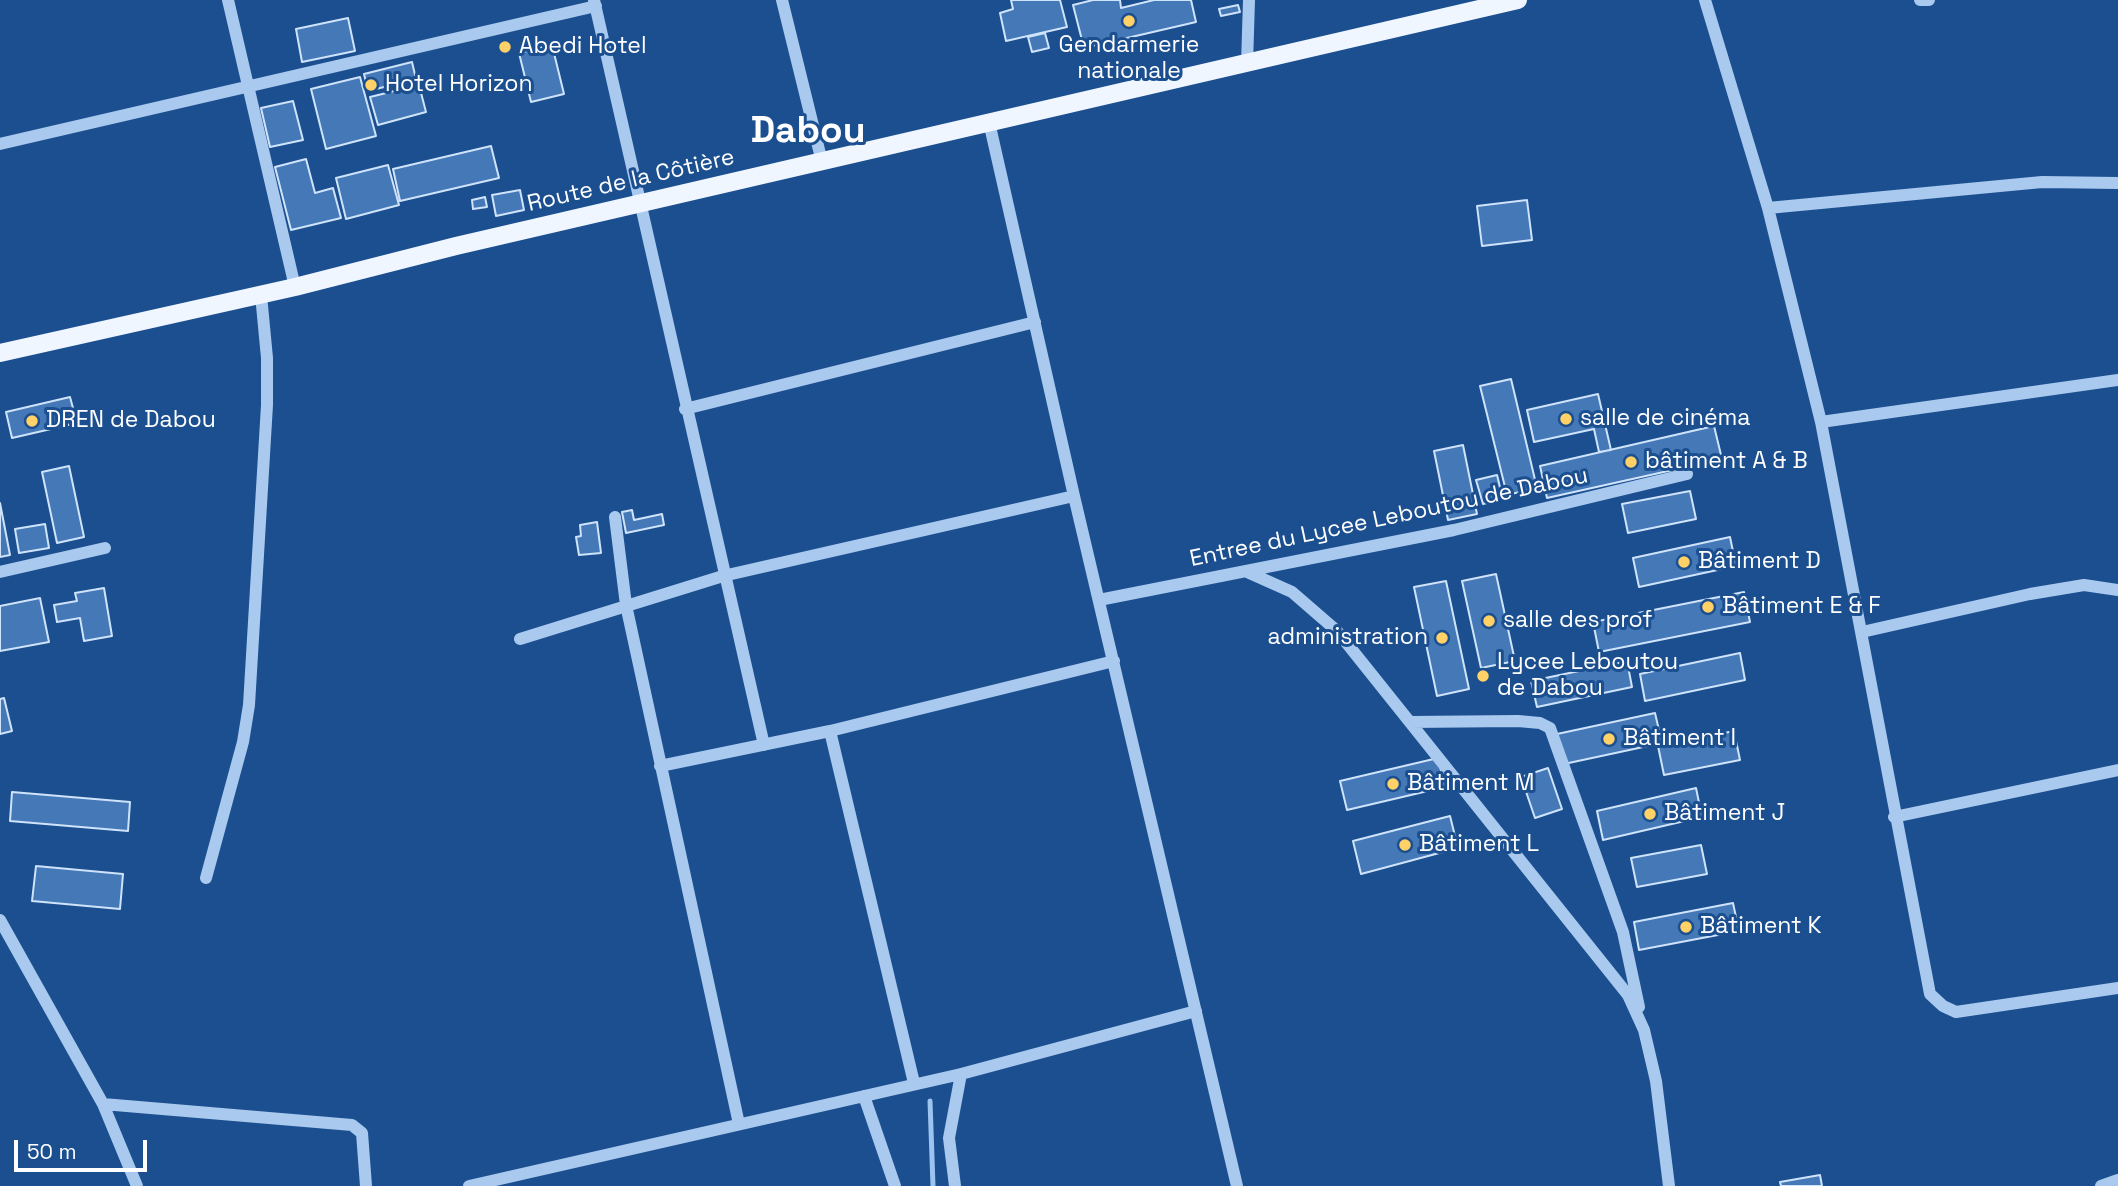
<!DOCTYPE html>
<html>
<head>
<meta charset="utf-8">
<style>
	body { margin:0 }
	#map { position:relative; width:2118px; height:1186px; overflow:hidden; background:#1b4f8f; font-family:"Space Grotesk",sans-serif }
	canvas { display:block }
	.scale { position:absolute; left:14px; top:1140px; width:133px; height:32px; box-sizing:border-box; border:4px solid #fff; border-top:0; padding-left:9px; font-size:21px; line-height:24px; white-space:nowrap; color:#fff; -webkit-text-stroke:5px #1b4f8f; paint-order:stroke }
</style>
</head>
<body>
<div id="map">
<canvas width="2118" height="1186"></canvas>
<div class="scale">50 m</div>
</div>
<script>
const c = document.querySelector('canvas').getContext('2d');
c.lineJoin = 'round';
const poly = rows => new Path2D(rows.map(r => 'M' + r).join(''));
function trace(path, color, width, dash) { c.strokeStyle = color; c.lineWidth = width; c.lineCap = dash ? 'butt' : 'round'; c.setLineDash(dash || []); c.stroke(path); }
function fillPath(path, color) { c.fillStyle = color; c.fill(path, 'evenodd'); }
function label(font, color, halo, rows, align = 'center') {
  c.font = font + ' "Space Grotesk",sans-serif'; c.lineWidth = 6; c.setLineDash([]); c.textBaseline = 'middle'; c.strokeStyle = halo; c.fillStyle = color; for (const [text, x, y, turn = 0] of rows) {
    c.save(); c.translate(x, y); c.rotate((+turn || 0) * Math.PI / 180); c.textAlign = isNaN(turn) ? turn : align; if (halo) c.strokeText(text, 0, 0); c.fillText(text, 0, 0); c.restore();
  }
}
trace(poly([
	[930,1101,933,1186]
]), '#9cc4f0', 5);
const building = poly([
	[1011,0,1060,0,1067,27,1006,41,1000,13,1013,9,1011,0],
	[1093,0,1120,0,1121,8,1154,0,1191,0,1196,22,1084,48,1073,5,1093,0],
	[1238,5,1240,12,1221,16,1219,9,1238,5],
	[348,18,355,51,302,62,296,29,348,18],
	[1045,33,1049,48,1032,52,1028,37,1045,33],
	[552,45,564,94,531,102,519,53,552,45],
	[412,62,416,79,368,91,364,74,412,62],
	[360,77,376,136,326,149,311,89,360,77],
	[419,85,426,112,378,125,370,97,419,85],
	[293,101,303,140,270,147,261,108,293,101],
	[491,146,499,178,400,201,393,169,491,146],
	[306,159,315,193,333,188,341,218,291,230,275,167,306,159],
	[388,165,399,205,346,219,336,178,388,165],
	[520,190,524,210,496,216,492,195,520,190],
	[485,197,487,207,473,209,472,200,485,197],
	[1527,200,1532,240,1482,246,1477,206,1527,200],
	[1511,379,1537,488,1507,495,1480,386,1511,379],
	[1598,394,1611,450,1599,452,1594,429,1534,442,1527,410,1598,394],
	[70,397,77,423,12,438,6,412,70,397],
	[1714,426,1722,459,1547,498,1540,466,1714,426],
	[1463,445,1477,514,1448,520,1434,451,1463,445],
	[69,466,84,537,57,543,42,472,69,466],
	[1497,475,1503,499,1483,504,1476,480,1497,475],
	[1690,491,1696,519,1628,533,1622,504,1690,491],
	[0,503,10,555,0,557,0,503],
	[632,510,634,520,662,514,664,525,626,533,622,512,632,510],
	[597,522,601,553,579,555,576,537,581,536,580,525,597,522],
	[45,524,49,548,19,553,15,529,45,524],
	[1730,537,1736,566,1639,587,1633,558,1730,537],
	[1496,574,1515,661,1481,668,1462,581,1496,574],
	[1446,581,1469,689,1437,696,1414,587,1446,581],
	[104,588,112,636,84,641,80,618,57,622,54,605,77,601,75,593,104,588],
	[1744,592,1750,622,1599,652,1593,622,1744,592],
	[40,598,49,642,0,651,0,606,40,598],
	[1740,653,1745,680,1645,701,1640,674,1740,653],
	[1627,661,1632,687,1537,707,1531,681,1627,661],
	[4,698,12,731,0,734,0,699,4,698],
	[1655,713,1662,743,1564,764,1557,734,1655,713],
	[1734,731,1740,760,1664,775,1658,746,1734,731],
	[1438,758,1445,787,1347,810,1340,781,1438,758],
	[1548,768,1562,809,1535,818,1521,777,1548,768],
	[1696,788,1702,817,1603,840,1597,811,1696,788],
	[12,792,130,802,128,831,10,821,12,792],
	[1450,816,1458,848,1361,874,1353,841,1450,816],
	[1701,845,1707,874,1637,887,1631,858,1701,845],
	[36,866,123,874,120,909,32,901,36,866],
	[1733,903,1739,931,1639,950,1634,922,1733,903],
	[1820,1175,1822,1186,1781,1186,1780,1182,1820,1175]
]);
fillPath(building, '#4478b7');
trace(building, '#cfe3fa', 2);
trace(poly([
	[228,0,295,287],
	[594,0,764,745],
	[782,0,822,162],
	[1705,0,1768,208,1821,422,1930,994,1943,1006,1956,1012,2118,988],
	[1920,0,1929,0],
	[1247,64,1249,0],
	[989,122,1074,496,1237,1186],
	[0,144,596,6],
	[1768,208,2042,182,2118,183],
	[685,409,1035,322],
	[1821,422,2118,380],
	[615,517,626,605,739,1124],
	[1245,571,1292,592,1337,631,1628,995,1644,1030,1656,1081,1669,1186],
	[0,572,105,548],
	[1099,600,1454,530,1687,474],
	[1862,632,2030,594,2084,585,2118,590],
	[520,639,723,576,1074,496],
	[1410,722,1518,721,1540,723,1550,728,1623,932,1639,1007],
	[830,731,914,1083],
	[660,766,830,731,1114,661],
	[1894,817,2118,770],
	[206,878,243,742,249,705,267,405,267,358,261,295],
	[0,920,103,1104,137,1186],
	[864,1096,895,1186],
	[103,1104,352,1125,362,1133,366,1186],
	[469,1186,961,1074,1196,1011],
	[955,1186,949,1138,961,1074],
	[2101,1186,2118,1180]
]), '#a9c9ee', 12);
trace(poly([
	[0,353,295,287,456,246,1518,0]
]), '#f0f6ff', 18);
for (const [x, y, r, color] of [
	[1129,21,7,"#ffd166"],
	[505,47,7,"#ffd166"],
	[371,85,7,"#ffd166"],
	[1566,419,7,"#ffd166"],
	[32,421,7,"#ffd166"],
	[1631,462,7,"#ffd166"],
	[1684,562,7,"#ffd166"],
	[1708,607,7,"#ffd166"],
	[1489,621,7,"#ffd166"],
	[1442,638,7,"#ffd166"],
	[1483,676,7,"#ffd166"],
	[1609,739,7,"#ffd166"],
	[1393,784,7,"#ffd166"],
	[1650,814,7,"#ffd166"],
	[1405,845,7,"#ffd166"],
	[1686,927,7,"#ffd166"]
]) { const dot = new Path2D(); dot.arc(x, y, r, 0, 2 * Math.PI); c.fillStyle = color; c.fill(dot); trace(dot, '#1b4f8f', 2.5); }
label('23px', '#fff', '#1b4f8f', [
	["Gendarmerie",1129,46,"center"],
	["nationale",1129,72,"center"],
	["Abedi Hotel",519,47],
	["Hotel Horizon",385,85],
	["salle de cinéma",1580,419],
	["DREN de Dabou",46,421],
	["bâtiment A & B",1645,462],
	["Bâtiment D",1698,562],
	["Bâtiment E & F",1722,607],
	["salle des prof",1503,621],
	["administration",1428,638,"right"],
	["Lycee Leboutou",1497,663],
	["de Dabou",1497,689],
	["Bâtiment I",1623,739],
	["Bâtiment M",1407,784],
	["Bâtiment J",1664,814],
	["Bâtiment L",1419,845],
	["Bâtiment K",1700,927]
], 'left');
label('23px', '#fff', '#1b4f8f', [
	["Route de la Côtière",631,181,-13],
	["Entree du Lycee Leboutou de Dabou",1389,518,-12]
]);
label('bold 37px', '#fff', '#1b4f8f', [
	["Dabou",808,132]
]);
</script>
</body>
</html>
